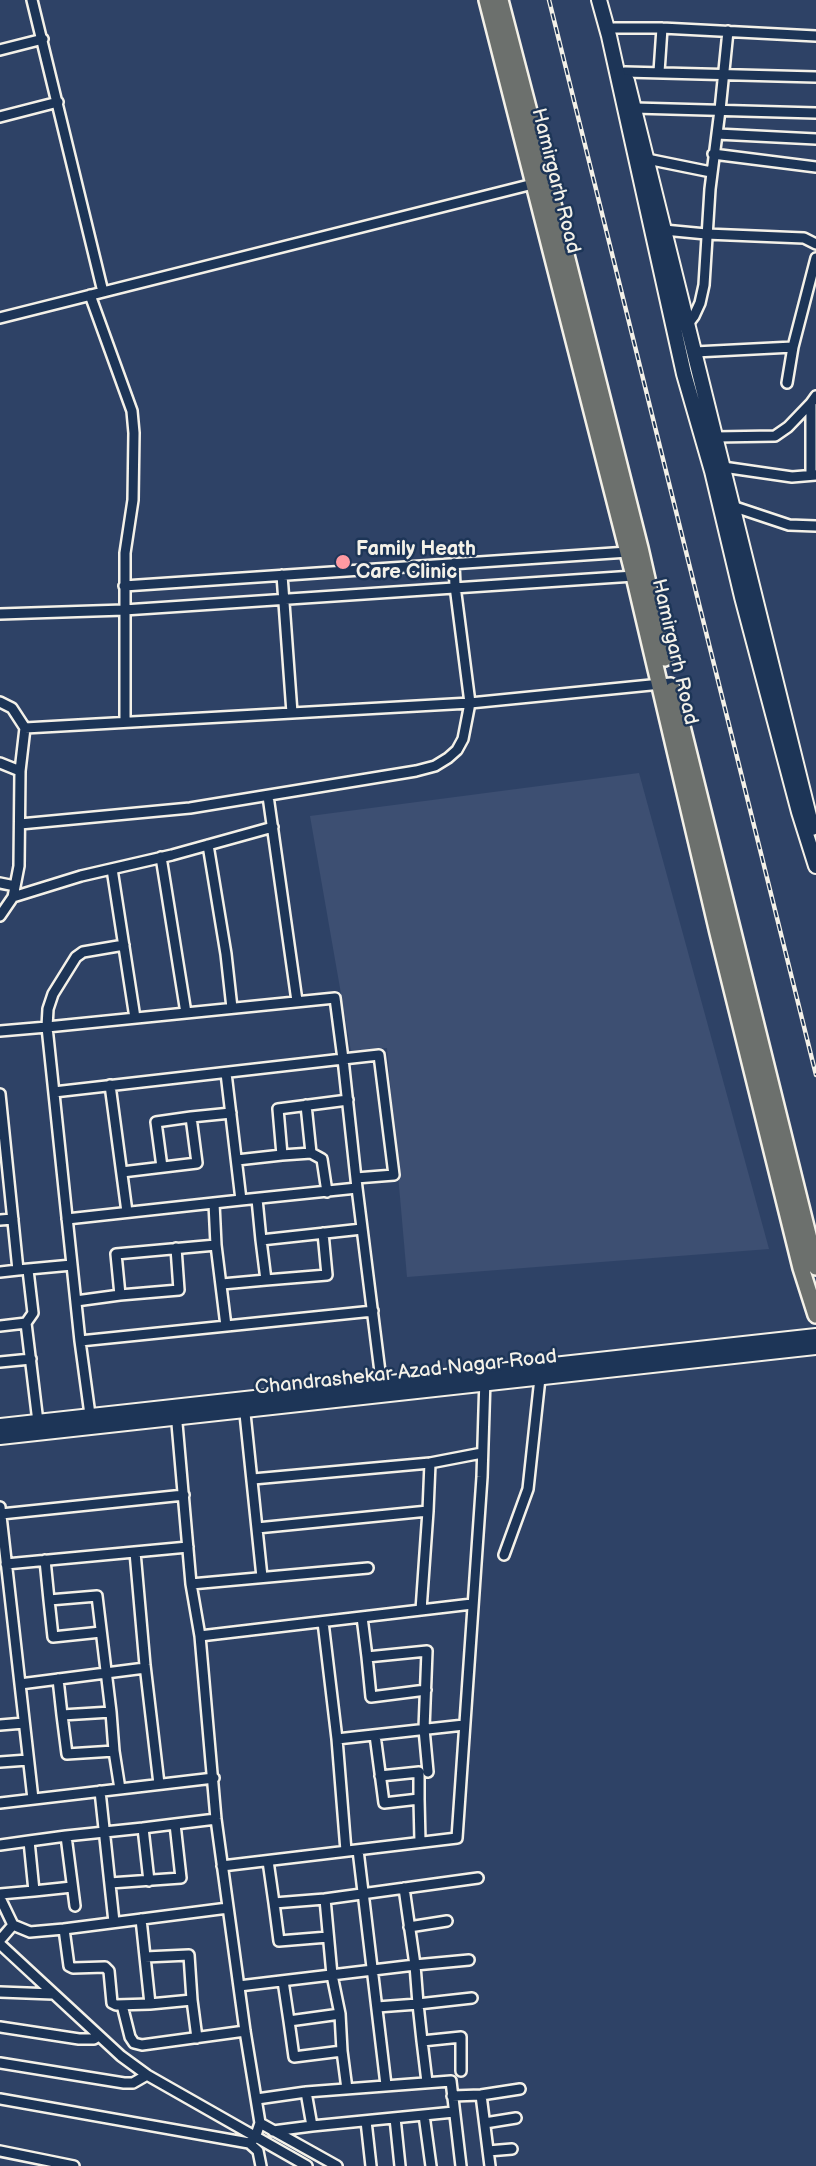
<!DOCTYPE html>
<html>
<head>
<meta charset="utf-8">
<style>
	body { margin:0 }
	canvas { display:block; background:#2e4266 }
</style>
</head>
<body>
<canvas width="816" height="2166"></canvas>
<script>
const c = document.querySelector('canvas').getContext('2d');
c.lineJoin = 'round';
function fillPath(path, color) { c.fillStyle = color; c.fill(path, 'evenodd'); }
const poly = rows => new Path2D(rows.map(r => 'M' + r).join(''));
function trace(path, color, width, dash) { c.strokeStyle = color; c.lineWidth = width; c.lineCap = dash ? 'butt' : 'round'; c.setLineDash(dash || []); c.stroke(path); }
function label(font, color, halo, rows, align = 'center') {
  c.font = font + ' "Balsamiq Sans",sans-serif'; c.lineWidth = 5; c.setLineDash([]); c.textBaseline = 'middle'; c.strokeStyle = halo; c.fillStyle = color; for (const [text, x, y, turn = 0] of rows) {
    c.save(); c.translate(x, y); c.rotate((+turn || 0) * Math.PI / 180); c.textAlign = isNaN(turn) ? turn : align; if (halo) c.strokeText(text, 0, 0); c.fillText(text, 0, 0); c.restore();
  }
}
fillPath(poly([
	[639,773,769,1249,407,1277,387,1048,351,1051,310,816]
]), '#3d4f72');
const street = poly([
	[32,0,103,292],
	[614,28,662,28,816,36],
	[0,50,43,39],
	[625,72,816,77],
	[659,72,662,28],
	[634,108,816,113],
	[0,117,58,102],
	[717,134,816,139],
	[713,154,816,167],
	[647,159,711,172],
	[664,230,706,234,804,238,816,244],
	[90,295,132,411,134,433,133,500,125,553,125,722],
	[0,318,533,184],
	[688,324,694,316,700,303,704,285,710,189,720,110,728,31],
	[695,352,793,347],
	[787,383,793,347,816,258],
	[716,437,775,436,788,427,811,403],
	[723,467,792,477,816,475],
	[811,475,811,403,816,396],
	[729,505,789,525,816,526],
	[282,575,292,713],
	[124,586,628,552],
	[0,614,124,610,634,576],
	[0,702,12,708,25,728,20,771,19,866,13,897,0,916],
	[25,728,470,703,671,683],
	[0,763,20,771],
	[268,796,297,1001],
	[20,824,190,808,416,771,435,766,448,758,457,750,463,739,470,703,455,586,454,563],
	[208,845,226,954,232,1008],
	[161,857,186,1013],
	[112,869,135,1018],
	[0,883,15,886],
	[13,897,81,876,172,855,273,827],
	[0,1031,47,1027,80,1341,91,1422],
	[226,1073,241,1200,357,1188,343,1059,379,1055,394,1175,356,1178],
	[110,1085,127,1212],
	[54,1092,343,1059,335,998,47,1027,48,1009,53,994,76,957,83,952,124,945],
	[0,1094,18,1270,72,1265],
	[311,1153,322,1159,327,1192],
	[282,1155,311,1153,306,1105],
	[237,1160,282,1155,278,1109,348,1100],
	[162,1167,156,1122,191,1117],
	[122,1172,197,1163,191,1117,231,1113],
	[357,1188,382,1388],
	[257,1199,261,1240],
	[214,1203,216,1245],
	[67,1219,241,1200],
	[0,1220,13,1219],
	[0,1272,18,1270],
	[266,1280,327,1275,323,1233],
	[222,1284,266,1280,261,1240,362,1229],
	[120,1295,179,1290,176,1248],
	[76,1301,120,1295,116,1254,216,1245,226,1326],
	[26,1323,33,1313,28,1270],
	[0,1326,26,1323,38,1422],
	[80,1341,373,1311],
	[0,1362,31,1359],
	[244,1404,262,1577],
	[253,1479,430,1463,482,1453],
	[0,1507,33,1799],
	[1,1514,184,1495],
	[257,1528,428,1511,430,1463],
	[135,1552,145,1665,159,1784],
	[504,1555,528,1489,540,1378],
	[45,1560,49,1600,97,1596,111,1712],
	[6,1564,188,1547],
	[191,1584,368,1568],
	[49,1600,53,1637,101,1632],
	[421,1610,428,1511],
	[362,1617,367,1657,427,1651,424,1729,428,1772],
	[323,1622,337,1739,346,1851],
	[200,1636,472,1604],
	[367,1657,371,1697,426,1690],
	[58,1679,62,1715,67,1754,114,1751,111,1712,62,1715],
	[20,1684,145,1668],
	[0,1725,24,1723],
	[375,1735,384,1803,419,1799,420,1842],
	[337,1739,464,1725],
	[114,1751,120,1789],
	[0,1762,28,1760],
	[380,1776,419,1772,419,1799],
	[100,1791,114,1922],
	[0,1803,214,1778],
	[66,1836,143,1828],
	[0,1845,29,1841],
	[358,1850,386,2085],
	[268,1861,274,1903,325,1899,332,1975,340,2014],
	[222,1866,457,1838,482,1477,485,1378],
	[149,1881,143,1828,175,1824],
	[110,1883,181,1878,175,1824,216,1819],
	[404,1888,415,1965,469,1960],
	[34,1891,72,1887],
	[0,1894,34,1891,29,1841,66,1836,75,1906],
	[0,1898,13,1925,30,1932,64,1929,228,1908],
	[325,1899,478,1878],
	[274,1903,279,1941,328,1937],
	[141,1919,150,2004,192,2000,189,1955,145,1957],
	[409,1927,447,1921],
	[64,1929,69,1966,73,1968,105,1967,109,1971,112,2003,116,2005,150,2004],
	[0,1940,13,1925],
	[0,1944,121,2056,147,2075,307,2166],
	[283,1981,289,2021,340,2014,342,2051,294,2057,289,2021],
	[239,1986,415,1965,418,2004,472,1998],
	[0,1992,53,1994],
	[192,2000,197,2038],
	[122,2005,130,2037,134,2043,142,2045,245,2031],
	[377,2007,418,2004,422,2041,461,2037,461,2071],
	[0,2027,79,2039,94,2039,99,2036],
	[422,2041,427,2082],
	[342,2051,347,2089],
	[0,2063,124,2083,133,2083,147,2075],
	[306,2092,312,2126,454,2112],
	[481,2095,490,2166],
	[452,2096,481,2095,520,2089],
	[0,2099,249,2143,255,2138,260,2123,245,2031,216,1819,200,1636,191,1584,176,1412],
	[257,2099,306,2092,451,2081,461,2166],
	[424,2115,431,2166],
	[395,2118,400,2166],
	[366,2121,371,2166],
	[260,2123,337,2166],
	[485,2123,516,2118],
	[273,2131,312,2126],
	[249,2143,258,2151,261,2166],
	[0,2151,74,2166],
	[488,2151,512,2149]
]);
const secondary = poly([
	[599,0,609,36,684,374,712,471,742,597,799,812,816,866],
	[627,81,812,828],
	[0,1426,816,1336],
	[0,1437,816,1347]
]);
const primary = poly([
	[487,0,634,576,718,933,801,1268,816,1315],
	[500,0,557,219,640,548,665,658],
	[673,690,816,1267]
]);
trace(street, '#f4f1e8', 14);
trace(secondary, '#f4f1e8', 18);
trace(primary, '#f4f1e8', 20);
trace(street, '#1d3557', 9);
trace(secondary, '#1d3557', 14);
trace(primary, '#6c706d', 15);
const rail = poly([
	[549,0,816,1075]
]);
trace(rail, '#f4f1e8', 4.5);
trace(rail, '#1d3557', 2, [7]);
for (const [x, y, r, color] of [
	[343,562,8,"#ff9aa2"]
]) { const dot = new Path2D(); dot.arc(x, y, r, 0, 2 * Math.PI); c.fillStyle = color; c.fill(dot); trace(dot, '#1d3557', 2); }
label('20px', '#f4f1e8', '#1d3557', [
	["Hamirgarh Road",555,181,76],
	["Hamirgarh Road",674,652,77],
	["Chandrashekar Azad Nagar Road",406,1373,-6]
]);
label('bold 20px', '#f4f1e8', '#1d3557', [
	["Family Heath",356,550],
	["Care Clinic",356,573]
], 'left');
</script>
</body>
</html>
